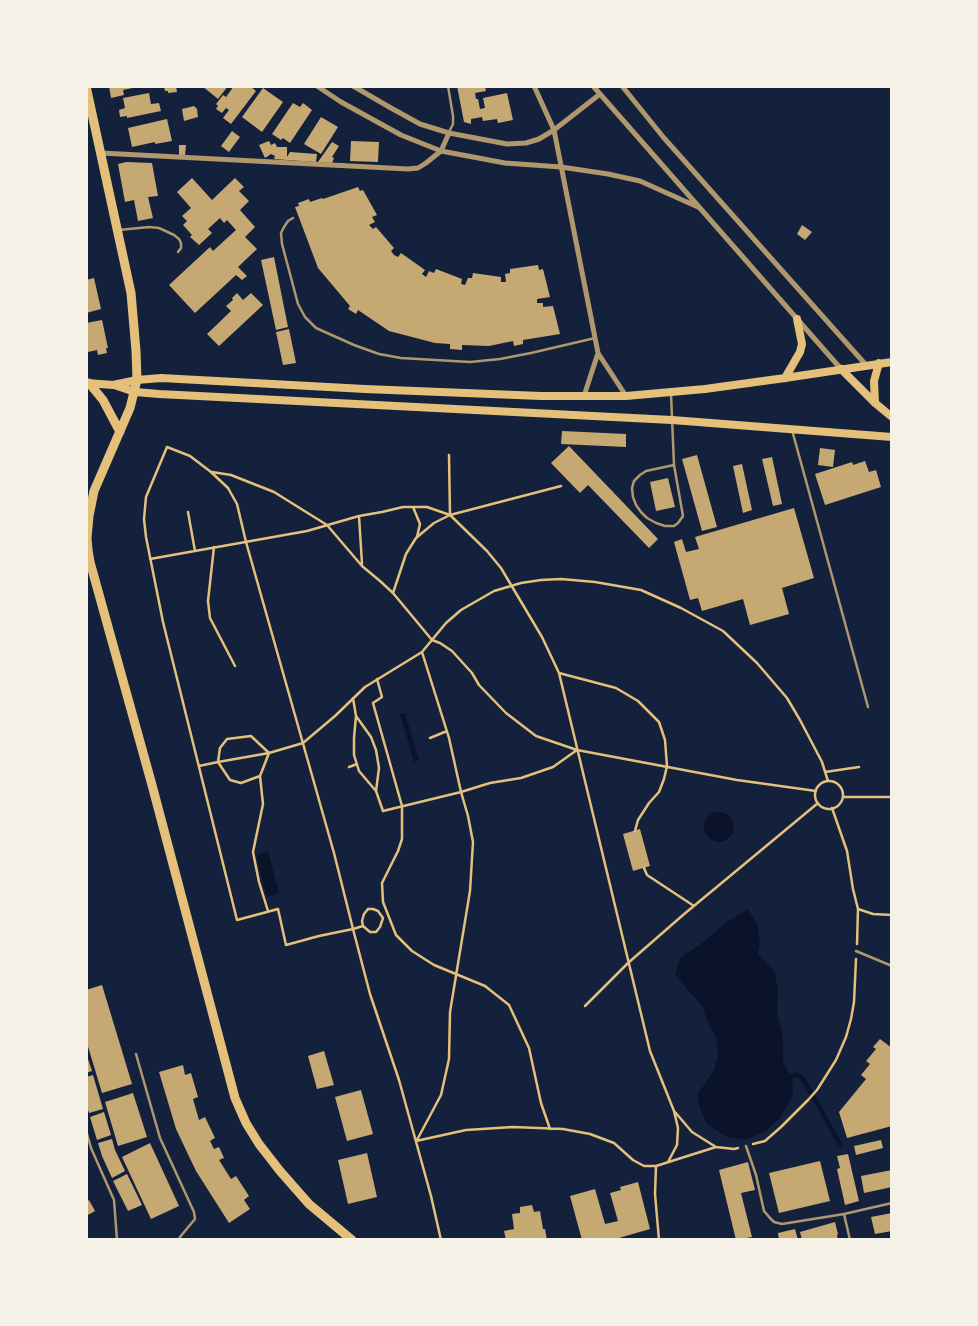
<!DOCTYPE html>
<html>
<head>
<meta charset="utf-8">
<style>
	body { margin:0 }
	#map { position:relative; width:978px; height:1326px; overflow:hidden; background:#14213d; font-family:Quicksand,sans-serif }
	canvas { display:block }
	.frame { position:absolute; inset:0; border:88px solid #f6f1e7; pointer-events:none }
</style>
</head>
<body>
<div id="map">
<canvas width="978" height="1326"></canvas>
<div class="frame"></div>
</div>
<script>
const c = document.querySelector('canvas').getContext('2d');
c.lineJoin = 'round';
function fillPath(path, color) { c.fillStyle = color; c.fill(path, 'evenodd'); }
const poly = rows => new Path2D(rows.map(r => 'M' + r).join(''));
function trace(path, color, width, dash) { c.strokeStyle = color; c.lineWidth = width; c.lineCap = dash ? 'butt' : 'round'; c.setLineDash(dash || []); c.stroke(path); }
fillPath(poly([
	[405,713,419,760,414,762,400,714],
	'704 827a15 15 0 1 1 30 0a15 15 0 1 1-30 0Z',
	[268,851,279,893,267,897,256,855],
	[748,909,758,926,760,944,758,954,774,970,778,989,777,1014,783,1036,783,1060,787,1070,792,1076,793,1094,789,1104,779,1119,764,1132,744,1140,725,1136,707,1124,700,1108,697,1095,713,1072,718,1056,716,1037,708,1023,703,1007,675,975,680,958,702,943,727,922]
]), '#0b132b');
trace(poly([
	[792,1076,795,1075,800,1076,805,1082,840,1144]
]), '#0b132b', 4.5);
fillPath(poly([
	[109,86,137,86,137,87,123,90,124,95,111,98],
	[164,86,176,86,177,92,168,93,168,91,165,91],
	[202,86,228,86,218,99],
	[234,86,250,86,256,91,231,124,223,118,229,110,226,108,222,113,216,109,218,106,216,104,223,95,226,97],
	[457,86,473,86,474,87,479,86,480,88,485,87,486,91,475,93,476,99,478,99,480,109,485,108,483,98,507,93,513,120,498,123,497,119,483,121,482,117,471,119,471,124,464,122],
	[263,88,283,102,262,132,242,117],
	[149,93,151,104,159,103,161,111,127,118,127,116,120,117,119,110,125,108,123,98],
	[293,103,300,107,303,103,312,110,290,143,283,138,281,140,272,134],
	[194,106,197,109,198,117,184,121,182,109],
	[321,117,338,127,321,154,304,144],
	[167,119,172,141,155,144,155,142,132,147,128,128],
	[232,131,240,137,229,152,221,146],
	[269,141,271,145,275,143,277,147,287,147,287,160,274,159,275,156,271,154,265,158,259,145],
	[351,141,379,142,378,162,350,161],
	[332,142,339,146,332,157,334,158,332,163,318,162],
	[179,145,186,145,185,155,179,155],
	[290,152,317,154,316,162,287,160,287,157],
	[126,162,152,163,158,196,148,197,153,218,138,221,134,200,125,202,118,164],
	[192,178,212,200,235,178,244,187,239,191,249,201,240,210,255,227,245,237,257,249,238,267,247,276,242,280,236,275,195,313,169,285,210,247,213,251,236,230,227,220,224,223,220,218,208,229,212,233,199,245,190,237,192,235,183,225,187,221,182,216,191,208,177,192],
	[358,187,360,191,363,190,377,215,372,217,375,222,369,225,373,229,376,227,394,248,391,251,394,255,398,257,401,253,425,270,422,274,426,277,429,271,434,273,436,269,462,279,461,284,465,285,468,278,472,278,473,273,501,277,501,282,506,282,505,274,510,273,510,269,538,265,539,270,543,269,550,297,537,299,537,303,543,303,543,307,553,306,560,334,523,340,523,344,514,346,513,341,489,346,462,345,462,350,450,349,450,344,435,343,389,331,358,310,356,314,348,309,350,306,318,268,295,207,299,206,298,203,309,199,310,202,322,198,323,199],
	[802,225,812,232,805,240,797,234],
	[274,257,288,327,276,330,261,260],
	[94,278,101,309,86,313,86,280],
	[237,293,243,300,251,293,263,305,219,346,207,334,231,311,226,306,233,300,232,298],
	[102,320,108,348,106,348,107,353,98,355,97,350,88,352,86,346,86,323],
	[289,329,296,363,283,365,276,332],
	[562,431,626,434,626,447,561,444],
	[569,446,658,539,649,548,588,485,580,493,551,463],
	[820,448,835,450,833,467,818,465],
	[697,455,717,527,702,531,682,459],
	[772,457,782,504,773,506,762,459],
	[865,461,869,472,876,470,881,487,825,505,815,474,852,462,853,465],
	[742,464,752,510,743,513,733,466],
	[668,478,675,507,656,511,650,482],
	[794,508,814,578,782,588,789,614,750,625,743,599,702,611,698,598,690,600,674,542,682,539,686,552,699,549,695,537],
	[640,829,650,866,633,871,623,834],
	[102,985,132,1084,102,1093,86,1040,86,990],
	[880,1039,892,1048,892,1126,847,1138,839,1112,866,1079,861,1075,870,1064,866,1061,876,1049,873,1047],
	[324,1051,334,1085,317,1089,308,1056],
	[86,1053,92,1071,86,1073],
	[183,1065,185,1075,191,1073,198,1097,193,1099,199,1120,205,1117,215,1138,210,1141,214,1149,219,1147,224,1158,219,1160,231,1179,236,1176,249,1196,244,1200,250,1209,229,1223,196,1171,176,1129,159,1072],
	[93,1075,103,1109,89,1113,86,1103,86,1077],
	[361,1090,373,1134,347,1141,335,1097],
	[133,1093,147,1137,118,1146,105,1102],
	[104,1112,111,1135,97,1140,90,1117],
	[112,1139,115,1150,125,1171,112,1178,102,1156,98,1143],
	[881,1140,883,1148,856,1155,854,1146],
	[150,1143,179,1206,151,1219,122,1157],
	[367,1153,377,1197,348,1204,338,1160],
	[848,1154,859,1201,845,1205,837,1169,840,1168,837,1156],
	[820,1161,830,1201,779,1213,769,1173],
	[748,1162,755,1190,741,1193,752,1237,736,1240,719,1170],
	[892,1170,892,1187,864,1193,861,1176],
	[127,1174,142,1205,128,1211,113,1181],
	[638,1182,650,1229,612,1240,582,1240,570,1196,595,1189,605,1224,618,1221,610,1193,621,1190,620,1187],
	[89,1200,95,1211,86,1216,86,1202],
	[532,1205,534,1212,540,1211,543,1229,545,1229,547,1240,506,1240,504,1231,514,1229,512,1214,520,1213,520,1207],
	[892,1213,892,1231,875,1234,871,1217],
	[835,1222,838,1234,837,1235,838,1240,802,1240,800,1232],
	[795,1229,798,1240,779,1240,778,1233]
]), '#c6a872');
trace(poly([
	[449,455,450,515],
	[212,472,231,475,274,492,327,525,362,566,380,581,393,593,432,640,440,643,452,651,472,673,479,685,506,713,536,736,577,750,737,780,816,791],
	[413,507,420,524,417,537],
	[188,512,195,551],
	[359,516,362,564],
	[214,547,208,601,210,618,235,666],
	[150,559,307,531,359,516,382,512,403,507,427,507,450,515,487,551,501,568,542,637,559,673,650,1051,674,1111,678,1128,677,1145,668,1162],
	[393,593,406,554,416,538,434,523,450,515,561,486],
	[559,673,616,688,638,701,659,722,665,740,667,766,664,779,659,792,649,803,638,820,635,831],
	[377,679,382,697,373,703,402,806,402,839,398,851,382,883,383,902,396,935,412,951,434,965,485,986,509,1005,529,1048,541,1103,550,1129],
	[353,698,356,716,354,738,354,755,359,771,376,791,383,811,461,792,490,783,521,778,553,767,577,750],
	[356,716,371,737,376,750,379,768,376,791],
	[430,738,447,731],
	[199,766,218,762,220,748,227,739,251,736,269,753],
	[349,767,357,764],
	[825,772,859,767],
	[260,776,241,783,230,780,218,762,269,753,303,743,335,716,365,687,422,652,446,623,461,610,494,591,521,583,541,580,561,579,595,582,641,590,681,608,723,631,757,663,787,698,800,720,822,762,828,781],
	'815 795a14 14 0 1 1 28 0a14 14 0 1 1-28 0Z',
	[843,797,892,797],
	[832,808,847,851,853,889,858,909,857,944],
	[644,868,647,875,694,906],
	[368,909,373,909,378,911,383,918,380,927,376,932,370,932,363,926,362,921,364,914,368,909],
	[858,909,873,914,892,915],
	[268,911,259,882,253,852,263,804,260,776,269,753],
	[363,926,353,929,319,936,286,945,278,909,237,920,163,622,146,537,144,519,146,497,167,447,190,456,211,472,228,488,237,504,246,542,334,853,353,929,370,994,399,1080,431,1196,441,1240],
	[585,1006,628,963,683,915,818,803],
	[675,1112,692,1132,716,1147],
	[417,1140,441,1095,449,1059,450,1012,470,891,473,842,468,816,461,792,449,738,422,652],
	[416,1141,466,1130,513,1127,563,1129,590,1134,614,1143,633,1160,644,1166,656,1166,716,1147,734,1149,738,1148],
	[753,1144,765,1141,781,1127,808,1100,817,1090,836,1060,846,1037,851,1019,854,1002,856,959],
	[656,1166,655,1194,659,1240]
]), '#e5c07b', 2.5);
trace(poly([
	[448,86,453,116,453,124,449,132],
	[293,218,288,221,284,227,281,233,282,244,298,304,305,317,316,328,354,345,379,354,401,358,470,362,500,359,531,353,595,338],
	[119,230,149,227,159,228,174,235,179,239,181,243,181,248,178,252],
	[671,394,674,465,683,516,678,523,674,526,665,526,656,523,647,518,641,512,636,505,633,497,632,488,634,481,640,475,646,471,674,465],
	[792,430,868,707],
	[856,951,892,966],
	[136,1054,160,1138,194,1212,195,1219,180,1237,179,1240],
	[86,1130,91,1148,114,1200,117,1240],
	[746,1146,756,1175,764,1211,770,1218,774,1222,782,1224,844,1214,850,1240],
	[844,1214,892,1203]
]), '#b1986c', 2.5);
trace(poly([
	[317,86,341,102,401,135,441,151,505,163,561,167,608,174,640,181,698,207],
	[353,86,391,108,420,124,449,133,507,144,526,143,539,139,554,130,600,94],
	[534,86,554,130,598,353,626,396],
	[593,86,841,369],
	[622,86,664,138,866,365],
	[101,153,408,169,418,168,426,163,441,151,449,133],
	[584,396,598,353]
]), '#b1986c', 5);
trace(poly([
	[841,369,875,403,892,417],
	[785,378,800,352,802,344,797,319],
	[87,383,113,385,137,380,161,378,365,389,541,396,626,396,705,389,785,378,892,362],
	[114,385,135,392,159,394,672,420,892,437],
	[875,403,874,381,879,363]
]), '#e5c07b', 8);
trace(poly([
	[86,86,131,293,136,351,137,380,130,408,94,491,89,516,87,538,88,550,90,562,152,785,235,1098,246,1123,259,1144,280,1171,309,1204,352,1240],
	[89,383,103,400,120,432]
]), '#e5c07b', 9);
</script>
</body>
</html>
